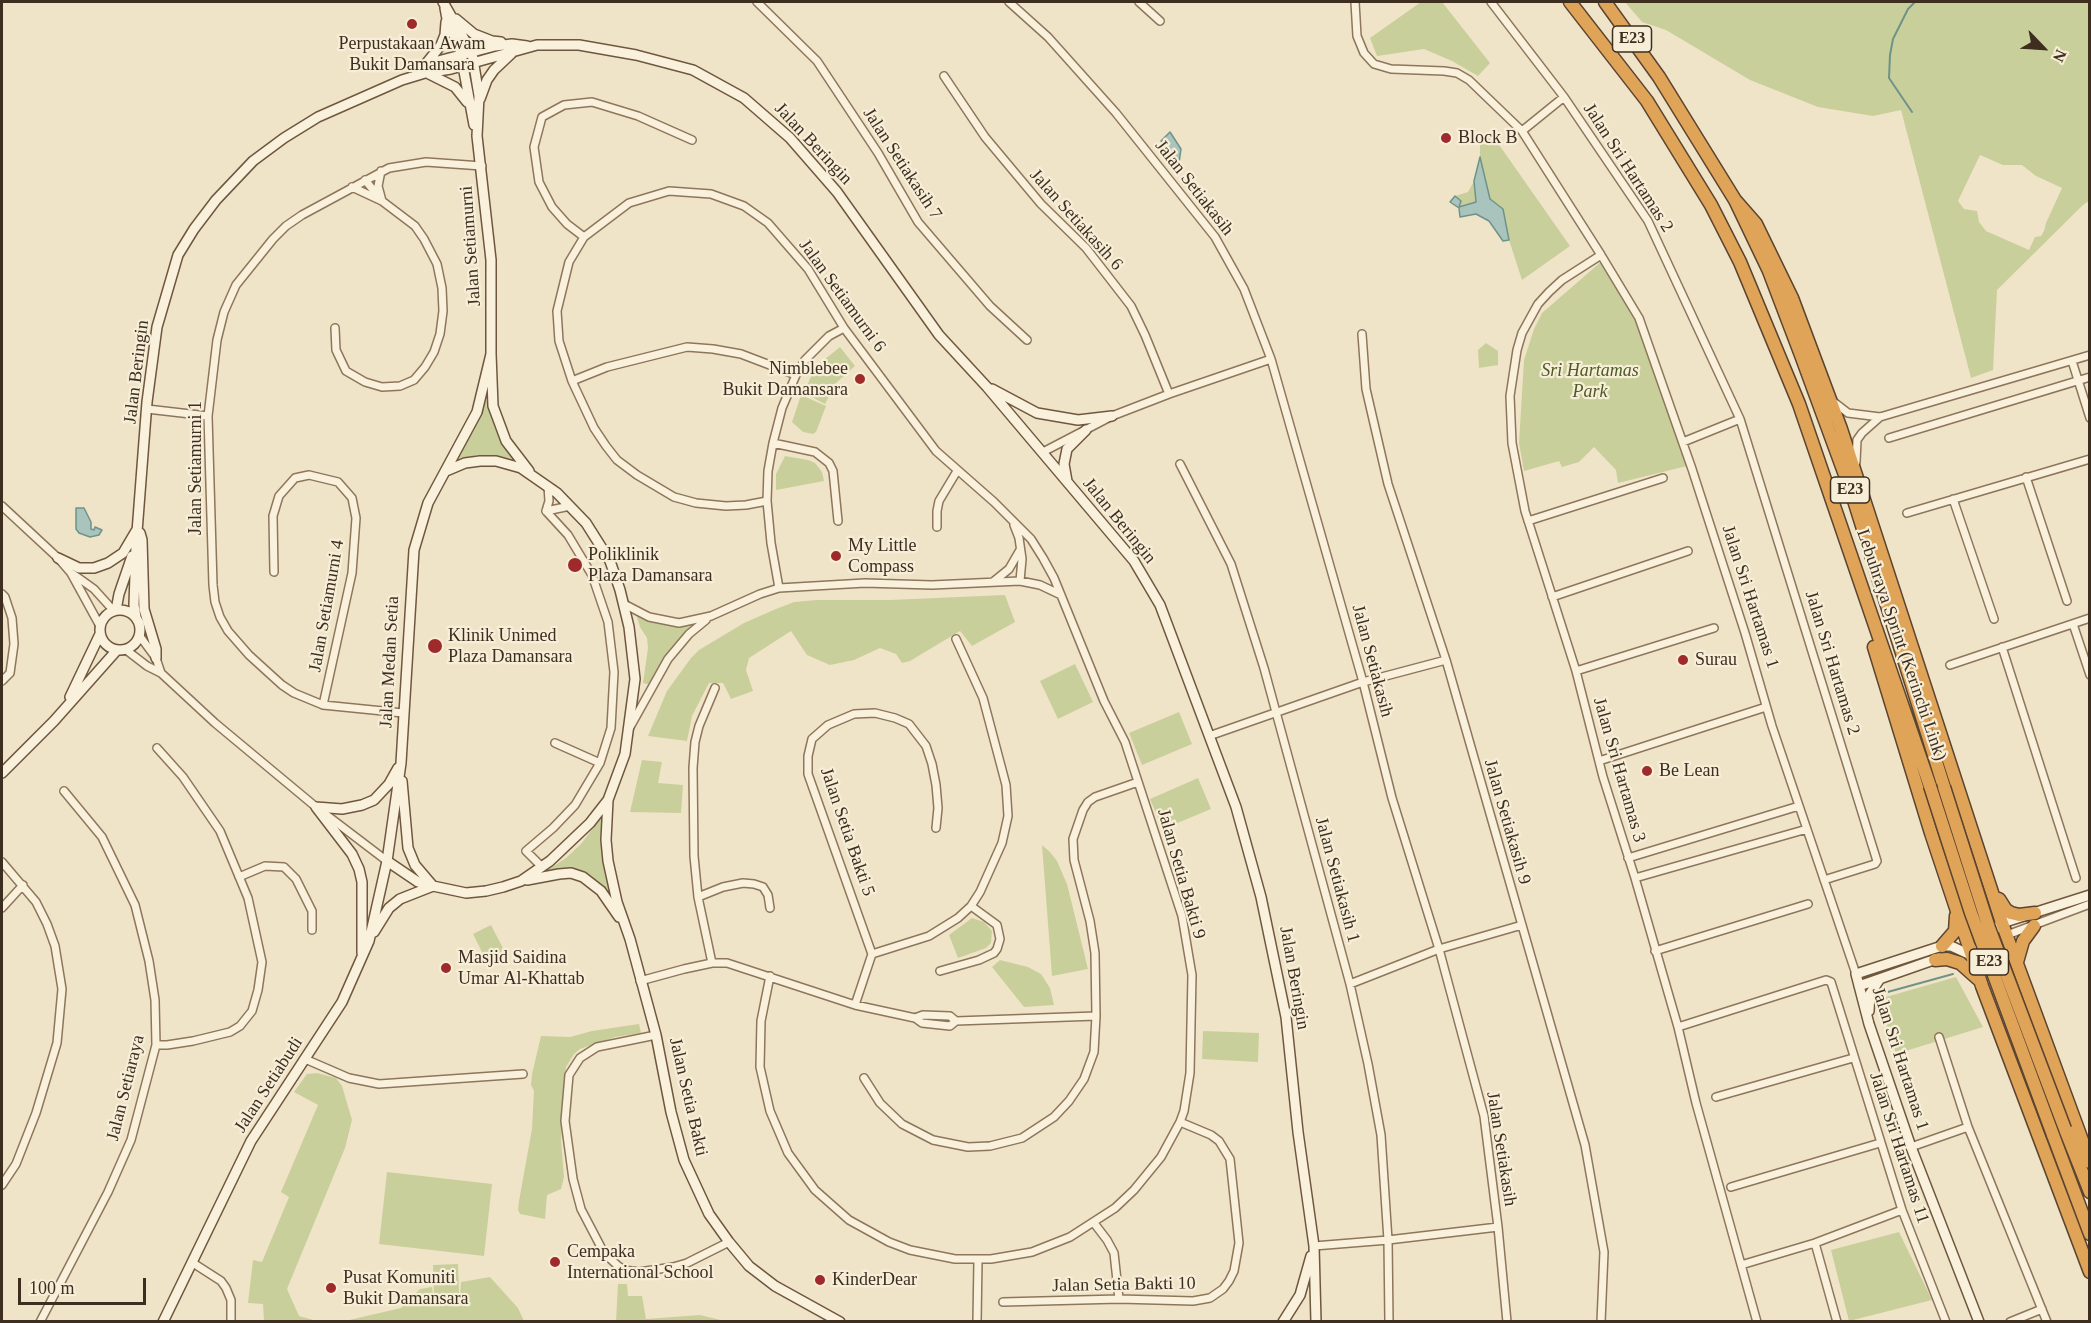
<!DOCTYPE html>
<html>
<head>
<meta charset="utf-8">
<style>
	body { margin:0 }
	#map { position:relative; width:2091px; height:1323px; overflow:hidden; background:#f0e4c8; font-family:Georgia,serif }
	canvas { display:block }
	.frame { position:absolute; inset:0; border:3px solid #3d2e20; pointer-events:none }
	.north { position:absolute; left:2013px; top:18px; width:60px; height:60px; -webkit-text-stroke:4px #f7eed8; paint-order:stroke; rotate:115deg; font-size:16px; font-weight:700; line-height:24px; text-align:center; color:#3d2e20 }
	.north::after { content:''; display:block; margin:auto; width:21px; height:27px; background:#3d2e20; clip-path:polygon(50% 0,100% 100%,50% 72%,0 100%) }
	.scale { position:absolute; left:18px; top:1278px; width:128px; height:27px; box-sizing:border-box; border:3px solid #3d2e20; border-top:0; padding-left:8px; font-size:18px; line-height:21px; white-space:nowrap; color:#3d2e20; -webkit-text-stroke:4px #f7eed8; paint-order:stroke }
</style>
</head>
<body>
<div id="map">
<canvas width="2091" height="1323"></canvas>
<div class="frame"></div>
<div class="north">N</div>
<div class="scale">100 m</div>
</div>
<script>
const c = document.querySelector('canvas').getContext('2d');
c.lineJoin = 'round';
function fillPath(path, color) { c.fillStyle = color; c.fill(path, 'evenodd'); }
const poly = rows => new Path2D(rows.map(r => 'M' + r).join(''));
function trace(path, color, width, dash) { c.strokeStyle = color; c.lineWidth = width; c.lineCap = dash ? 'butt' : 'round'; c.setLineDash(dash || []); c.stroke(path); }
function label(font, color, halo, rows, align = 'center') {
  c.font = font + ' Georgia,serif'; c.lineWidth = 4.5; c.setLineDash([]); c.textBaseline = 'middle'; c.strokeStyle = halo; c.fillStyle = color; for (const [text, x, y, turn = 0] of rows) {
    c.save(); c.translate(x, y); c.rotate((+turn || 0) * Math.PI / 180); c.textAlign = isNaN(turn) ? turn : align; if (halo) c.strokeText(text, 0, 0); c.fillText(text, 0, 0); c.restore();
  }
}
fillPath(poly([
	[1421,2,1442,2,1490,63,1478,76,1452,61,1424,49,1377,56,1370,38],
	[1625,2,2089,2,2089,201,2083,205,1997,290,1993,370,1971,378,1901,110,1873,116,1818,107,1750,80,1666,30,1642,22],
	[1980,155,2003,165,2022,165,2036,176,2062,188,2046,223,2044,231,2041,236,2035,237,2029,250,1986,231,1979,222,1977,211,1964,209,1958,201],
	[1480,134,1495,139,1570,246,1522,280,1509,240,1503,209,1490,199,1480,157],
	[1474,181,1477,202,1459,208,1461,201,1455,196,1468,192],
	[1602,261,1638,319,1687,466,1618,483,1616,470,1594,447,1579,462,1562,467,1559,461,1524,471,1519,443,1524,360,1534,329,1542,313],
	[1486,343,1498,351,1498,365,1479,368,1478,350],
	[840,347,855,366,836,383,825,404,804,393,815,367],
	[801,395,826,406,816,432,813,434,803,432,792,422],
	[487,397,491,417,499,438,514,459,478,455,455,460,473,432],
	[785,456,808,460,815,463,822,472,824,481,776,490,776,474],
	[1005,595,1015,622,972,646,960,631,910,661,902,663,896,654,880,648,854,660,830,665,807,655,791,631,749,658,746,670,753,691,731,699,723,683,709,683,692,716,687,741,648,736,667,691,691,658,699,650,744,623,776,609,794,602,817,600,890,600],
	[635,611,648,618,700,621,684,634,672,650,657,672,651,685,643,683,648,648,647,638,640,627],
	[1075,664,1093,702,1058,719,1040,681],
	[1179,712,1192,744,1142,765,1129,733],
	[642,760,662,762,658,783,683,785,681,813,630,812],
	[1198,778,1211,809,1163,829,1150,799],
	[603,815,601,838,603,858,612,896,590,876,577,870,567,868,546,871,566,858,581,844],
	[1042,845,1050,852,1057,861,1067,884,1088,969,1052,976],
	[972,918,984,922,992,931,991,943,986,948,958,958,949,935],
	[491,925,504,950,486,960,473,934],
	[1000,960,1028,967,1041,974,1050,988,1054,1005,1024,1007,992,967],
	[1956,977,1983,1027,1896,1054,1879,999],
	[639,1024,641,1033,615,1037,580,1049,574,1054,566,1067,561,1140,564,1177,561,1189,547,1195,545,1219,520,1214,518,1210,519,1201,532,1129,534,1091,531,1085,532,1074,541,1036,570,1037,592,1031],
	[1203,1031,1259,1033,1258,1062,1202,1059],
	[317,1073,336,1078,342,1086,352,1120,345,1148,287,1289,299,1316,317,1321,264,1321,263,1304,248,1303,253,1260,262,1262,289,1197,281,1192,318,1105,294,1092,307,1074],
	[387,1172,492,1184,484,1256,379,1244],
	[1899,1232,1932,1300,1849,1321,1831,1250],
	[458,1264,459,1293,434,1294,433,1265],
	[490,1277,518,1308,524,1321,345,1321,401,1308,420,1289,432,1287,433,1295,460,1295,461,1282],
	[618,1284,627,1284,628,1296,642,1296,646,1319,700,1315,725,1321,616,1321]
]), '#c9cf9b');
const water = poly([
	[1170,132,1181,149,1179,163,1161,141,1170,132],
	[1480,157,1490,199,1503,209,1509,240,1503,241,1489,221,1476,214,1460,217,1459,208,1450,202,1455,196,1461,201,1459,207,1476,202,1474,181,1480,157],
	[76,508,84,508,91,522,91,529,94,530,95,527,102,530,99,535,90,537,79,533,76,529,76,508]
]);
fillPath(water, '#a9c4bc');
trace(water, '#6f938a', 1.5);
trace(poly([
	[1912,112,1889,78,1890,55,1893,39,1908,9,1915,2],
	[1884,993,1953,974]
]), '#6f938a', 2);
const street = poly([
	[757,2,817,61,878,153,918,222,990,306,1027,340],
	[1009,2,1048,37,1116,113,1215,237,1244,289,1271,359,1363,682,1392,798,1439,949,1484,1116,1498,1227,1507,1322],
	[1139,2,1160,21],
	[1355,2,1357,36,1364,53,1374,64,1391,69,1444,71,1457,73,1469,80,1522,131,1601,255,1639,318,1692,469,1745,633,1772,726,1856,974],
	[1491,2,1564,97,1648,221,1740,419,1877,861,1875,864,1824,880],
	[944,76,985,137,1041,204,1086,248,1131,306,1145,335,1169,394],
	[1522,131,1564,97],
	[381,171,378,186,382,201],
	[365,180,379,197],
	[584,237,567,224,552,207,539,182,534,147,542,117,564,105,592,102,638,116,692,140],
	[1601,255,1562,280,1549,292,1538,304,1522,333,1517,350,1510,396,1512,443,1525,511,1576,671,1603,777,1635,878,1678,1027,1696,1103,1757,1322],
	[335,328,336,350,346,371,365,382,382,387,400,386,414,380,425,367,434,352,440,334,443,311,442,288,437,264,424,239,415,226,382,201,352,187],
	[1362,334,1366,389,1388,484,1446,660,1585,1145,1604,1252,1601,1322],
	[2072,361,2090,418],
	[572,381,607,367,687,347,713,349,741,354,796,375],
	[1835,403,1848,413,1880,417,2090,355],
	[147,409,208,416],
	[1889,438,2090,377],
	[1683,442,1740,419],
	[773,443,815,452,829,463,833,471,838,521],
	[1043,452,1112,416,1169,394,1271,359],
	[1856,462,1857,440,1862,433,1880,417],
	[1180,464,1231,564,1264,668,1350,984,1368,1064,1381,1135,1388,1240,1389,1322],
	[2026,477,2067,601],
	[1953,499,1994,619],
	[767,501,746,505,726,506,696,503,674,497,637,475,617,460,606,446,594,428,572,381,559,341,557,311,569,262,584,237,629,203,669,191,711,194,744,206,768,223,808,269,844,328,936,451,994,502,1031,539,1043,558,1054,578,1104,701,1125,742,1182,916,1192,975,1190,1073,1184,1111,1180,1122,1161,1157,1134,1190,1115,1208,1070,1237,1032,1252,991,1259,955,1259,910,1250,889,1242,849,1220,815,1190,788,1153,770,1111,760,1067,761,1021,770,976],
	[2,506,58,558,71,573,100,626],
	[546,511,549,501,548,486],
	[546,511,570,506],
	[1907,513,2090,459],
	[1528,521,1663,478],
	[1014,525,1019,538,1022,559,1020,581],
	[937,527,937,511,939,501,957,471],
	[274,572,273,516,279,496,295,478,309,475,338,482,352,498,356,518,352,573,323,705],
	[73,574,94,589,113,610],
	[993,582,1009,569,1020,550],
	[779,588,771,543,767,501,768,471,773,443,782,408,796,375,805,360,829,336,844,328],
	[2,594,5,597,12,618,14,644,10,673,2,681],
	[1552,597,1688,551],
	[624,604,649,617,679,623,711,616,760,594,779,588,865,583,932,585,1020,581,1040,585,1059,594],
	[2073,624,2090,675],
	[139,635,156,658,161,673],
	[2002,647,2076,878],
	[125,649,147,666,161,673,215,723,316,807,387,861],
	[1950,665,2090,618],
	[1576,671,1714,628],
	[403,713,323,705,294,693,282,685,249,655,228,631,220,617,215,602,213,585,208,416,217,340,224,312,236,285,273,239,286,226,302,215,389,168,426,162,482,166],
	[630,727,668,659,689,634,706,620],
	[1209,736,1363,682,1446,660],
	[555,743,600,763],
	[1599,761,1766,707],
	[1628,858,1799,806],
	[2,862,36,902,47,924,55,946,62,989,57,1043,36,1113,16,1164,2,1185],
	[542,867,526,851,553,828,575,805,600,763,611,728,614,672,608,622,592,575,568,535,546,511],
	[239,877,265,866,284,867,296,879,312,911,312,930],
	[1635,878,1807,829],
	[698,897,723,887,743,883,754,884,763,887,768,895,770,908],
	[2,908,23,885],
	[2007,935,2090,904],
	[1655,951,1808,904],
	[872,954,929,936,958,918,971,906,980,892,1002,843,1008,816,1006,785,983,698,956,639],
	[712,963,698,897,694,856,693,768,695,742,699,726,715,688],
	[940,971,979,960,994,953,997,949,1000,939,997,925,971,906],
	[640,981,684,969,712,963,727,963,855,1005,915,1018,922,1023,950,1026,956,1021,1096,1016],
	[1350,984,1439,949,1522,925],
	[855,1005,872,954,808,774,808,756,812,739,828,725,854,714,875,713,895,718,909,724,926,746,932,764,936,785,938,808,936,828],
	[915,1018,923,1015,950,1016,956,1021],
	[1678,1027,1826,980,1831,982,1902,1210,1946,1322],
	[656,1035,597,1047,580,1058,569,1075,565,1121,573,1179,581,1209,604,1253,617,1265,624,1270,639,1272,673,1267,687,1263,729,1242],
	[1939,1037,1968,1127,2047,1322],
	[156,1045,167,1045,193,1041,230,1032,240,1026,252,1011,258,990,262,962,248,898,220,831,183,777,157,748],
	[305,1059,349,1078,379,1084,523,1074],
	[864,1078,880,1103,902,1124,933,1140,968,1147,990,1146,1022,1138,1054,1117,1069,1101,1084,1079,1094,1052,1096,1016,1095,953,1090,921,1074,860,1073,839,1083,810,1088,802,1095,797,1138,782],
	[1716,1097,1853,1058],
	[1911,1147,1968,1127],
	[1731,1187,1880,1143],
	[1094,1223,1107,1240,1114,1253,1119,1299],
	[1815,1243,1837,1322],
	[1314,1246,1388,1240,1498,1227],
	[193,1263,221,1281,226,1288,231,1300,231,1322],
	[1741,1265,1815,1243,1902,1210],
	[1003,1302,1119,1299,1193,1301,1210,1298,1223,1289,1229,1281,1234,1271,1239,1243,1230,1159,1219,1141,1211,1135,1180,1122],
	[40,1322,108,1192,131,1140,156,1045,155,1000,149,961,135,905,102,837,64,791],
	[977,1322,978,1260],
	[2010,1322,2042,1309]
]);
const secondary = poly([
	[443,2,472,53,479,96,477,136,491,260,491,354,493,406,506,441,529,471],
	[445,8,447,19,460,50,474,125],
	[456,19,474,34,492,41,501,42],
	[425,65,441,45,445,35,446,22],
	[417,73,438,61,495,46,512,44,527,46],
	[429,74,455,87,467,102],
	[480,99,487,80,494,70,511,54],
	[992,389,1037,413,1078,420,1112,416],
	[446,471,465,463,480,461,496,461,521,468,557,493,586,523,610,561,620,590,629,627,635,679,625,754,608,800,606,840,608,861,617,902,630,939,656,1035,671,1112,684,1160,709,1214,729,1242,749,1266,775,1286,840,1322],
	[1067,481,1064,464,1067,449,1086,430],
	[140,533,142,540,144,609,156,649,156,658],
	[58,558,79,568,94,568,108,563,123,553,136,531],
	'100 630a20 20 0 1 1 40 0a20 20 0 1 1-40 0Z',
	[116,610,119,594,132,556],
	[136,617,134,605,136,545,147,402,157,327,178,255,194,229,216,200,253,161,284,138,318,117,402,80,425,73,451,69,537,45,579,45,636,55,693,70,744,98,790,138,837,192,939,335,987,387,1134,561,1160,605,1236,807,1261,897,1286,1017,1298,1132,1314,1246,1316,1322],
	[70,697,100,634],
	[2,773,54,721,117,650],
	[402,781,408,848,415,865,432,885],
	[316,807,352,854,359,869,362,882,362,953],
	[316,807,342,809,362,805,374,800,389,784,398,768],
	[387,861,418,882,433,886,466,893,486,891,503,887,521,881,550,861,590,823,608,800],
	[527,880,559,874,571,873,583,877,601,891,619,917],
	[374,932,389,908,400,899,433,886],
	[1974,961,1980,942,2002,923,2090,895],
	[1859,986,1939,958],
	[1869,1011,1870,994,1879,980],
	[163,1322,251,1141,342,1002,369,941,387,861,401,763,414,550,428,503,477,412,491,354],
	[1283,1322,1300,1295,1311,1256],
	[1979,1322,1911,1147,1869,1024,1856,974,1942,946,1951,946,1992,965]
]);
const highway = poly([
	[1570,2,1647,101,1711,205,1740,262,1799,404,1930,786],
	[1605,2,1659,77,1735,200,1769,271,1801,355,1852,494,1944,787],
	[1735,200,1756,224,1792,298,1841,429,2002,923,2090,1162],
	[1874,647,1931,833,1982,986,2090,1272],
	[1999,899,2006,910,2011,913,2019,915,2035,913],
	[1942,946,1955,931,1956,916],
	[1935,960,1947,959,1960,963,1978,979],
	[2017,962,2023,941,2034,926],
	[2065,1129,2090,1192],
	[2053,1135,2090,1234]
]);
trace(street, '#8d765c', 10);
trace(secondary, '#6f573f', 12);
trace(highway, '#5b4430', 15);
trace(street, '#faf1dc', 7);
trace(secondary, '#faf1dc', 9);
trace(highway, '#e0a458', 12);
const highwayBridge = poly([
	[1930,786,1971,913,2053,1135],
	[1944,787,1989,928,2065,1129]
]);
trace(highwayBridge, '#5b4430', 15, []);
trace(highwayBridge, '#e0a458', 12);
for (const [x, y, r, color] of [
	[412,24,6,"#9e2a2b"],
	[1446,138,6,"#9e2a2b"],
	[860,379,6,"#9e2a2b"],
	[836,556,6,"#9e2a2b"],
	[575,565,8,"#9e2a2b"],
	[435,646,8,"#9e2a2b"],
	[1683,660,6,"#9e2a2b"],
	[1647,771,6,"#9e2a2b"],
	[446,968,6,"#9e2a2b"],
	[555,1262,6,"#9e2a2b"],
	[820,1280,6,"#9e2a2b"],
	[331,1288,6,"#9e2a2b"]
]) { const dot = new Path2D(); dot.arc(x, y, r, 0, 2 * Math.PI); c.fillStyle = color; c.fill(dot); trace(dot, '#f7eed8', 2); }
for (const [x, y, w] of [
	[1632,39,39],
	[1850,490,39],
	[1989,962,39]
]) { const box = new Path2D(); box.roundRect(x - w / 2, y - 13, w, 26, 4.5); c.fillStyle = '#f7eed8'; c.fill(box); trace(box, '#3d2e20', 1.5); }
label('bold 16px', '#3d2e20', null, [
	["E23",1632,39],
	["E23",1850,490],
	["E23",1989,962]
]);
label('18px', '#3d2e20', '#f7eed8', [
	["Perpustakaan Awam",412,44,"center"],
	["Bukit Damansara",412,65,"center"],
	["Block B",1458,138],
	["Nimblebee",848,369,"right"],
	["Bukit Damansara",848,390,"right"],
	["My Little",848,546],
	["Compass",848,567],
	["Poliklinik",588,555],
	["Plaza Damansara",588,576],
	["Klinik Unimed",448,636],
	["Plaza Damansara",448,657],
	["Surau",1695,660],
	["Be Lean",1659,771],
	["Masjid Saidina",458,958],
	["Umar Al-Khattab",458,979],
	["Cempaka",567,1252],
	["International School",567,1273],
	["Pusat Komuniti",343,1278],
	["Bukit Damansara",343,1299],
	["KinderDear",832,1280]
], 'left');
label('18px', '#3d2e20', '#f7eed8', [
	["Jalan Beringin",813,144,47],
	["Jalan Setiakasih 7",902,164,57],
	["Jalan Sri Hartamas 2",1628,168,57],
	["Jalan Setiakasih",1194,188,52],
	["Jalan Setiakasih 6",1076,220,48],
	["Jalan Setiamurni",471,246,-94],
	["Jalan Setiamurni 6",842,296,54],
	["Jalan Beringin",137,372,-83],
	["Jalan Setiamurni 1",196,468,-90],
	["Jalan Beringin",1119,521,51],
	["Jalan Sri Hartamas 1",1750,597,72],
	["Jalan Setiamurni 4",327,606,-80],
	["Lebuhraya Sprint (Kerinchi Link)",1901,645,71],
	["Jalan Setiakasih",1372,661,75],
	["Jalan Medan Setia",390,662,-87],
	["Jalan Sri Hartamas 2",1832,663,73],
	["Jalan Sri Hartamas 3",1619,770,74],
	["Jalan Setiakasih 9",1507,822,74],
	["Jalan Setia Bakti 5",847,832,71],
	["Jalan Setia Bakti 9",1181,874,74],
	["Jalan Setiakasih 1",1337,880,75],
	["Jalan Beringin",1294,978,80],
	["Jalan Sri Hartamas 1",1900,1059,72],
	["Jalan Setiabudi",269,1085,-57],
	["Jalan Setiaraya",126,1088,-76],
	["Jalan Setia Bakti",688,1097,77],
	["Jalan Sri Hartamas 11",1899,1148,72],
	["Jalan Setiakasih",1501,1149,81],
	["Jalan Setia Bakti 10",1124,1285,-1]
]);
label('italic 18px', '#4d5a26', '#f7eed8', [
	["Sri Hartamas",1590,371],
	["Park",1590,392]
]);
</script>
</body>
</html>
